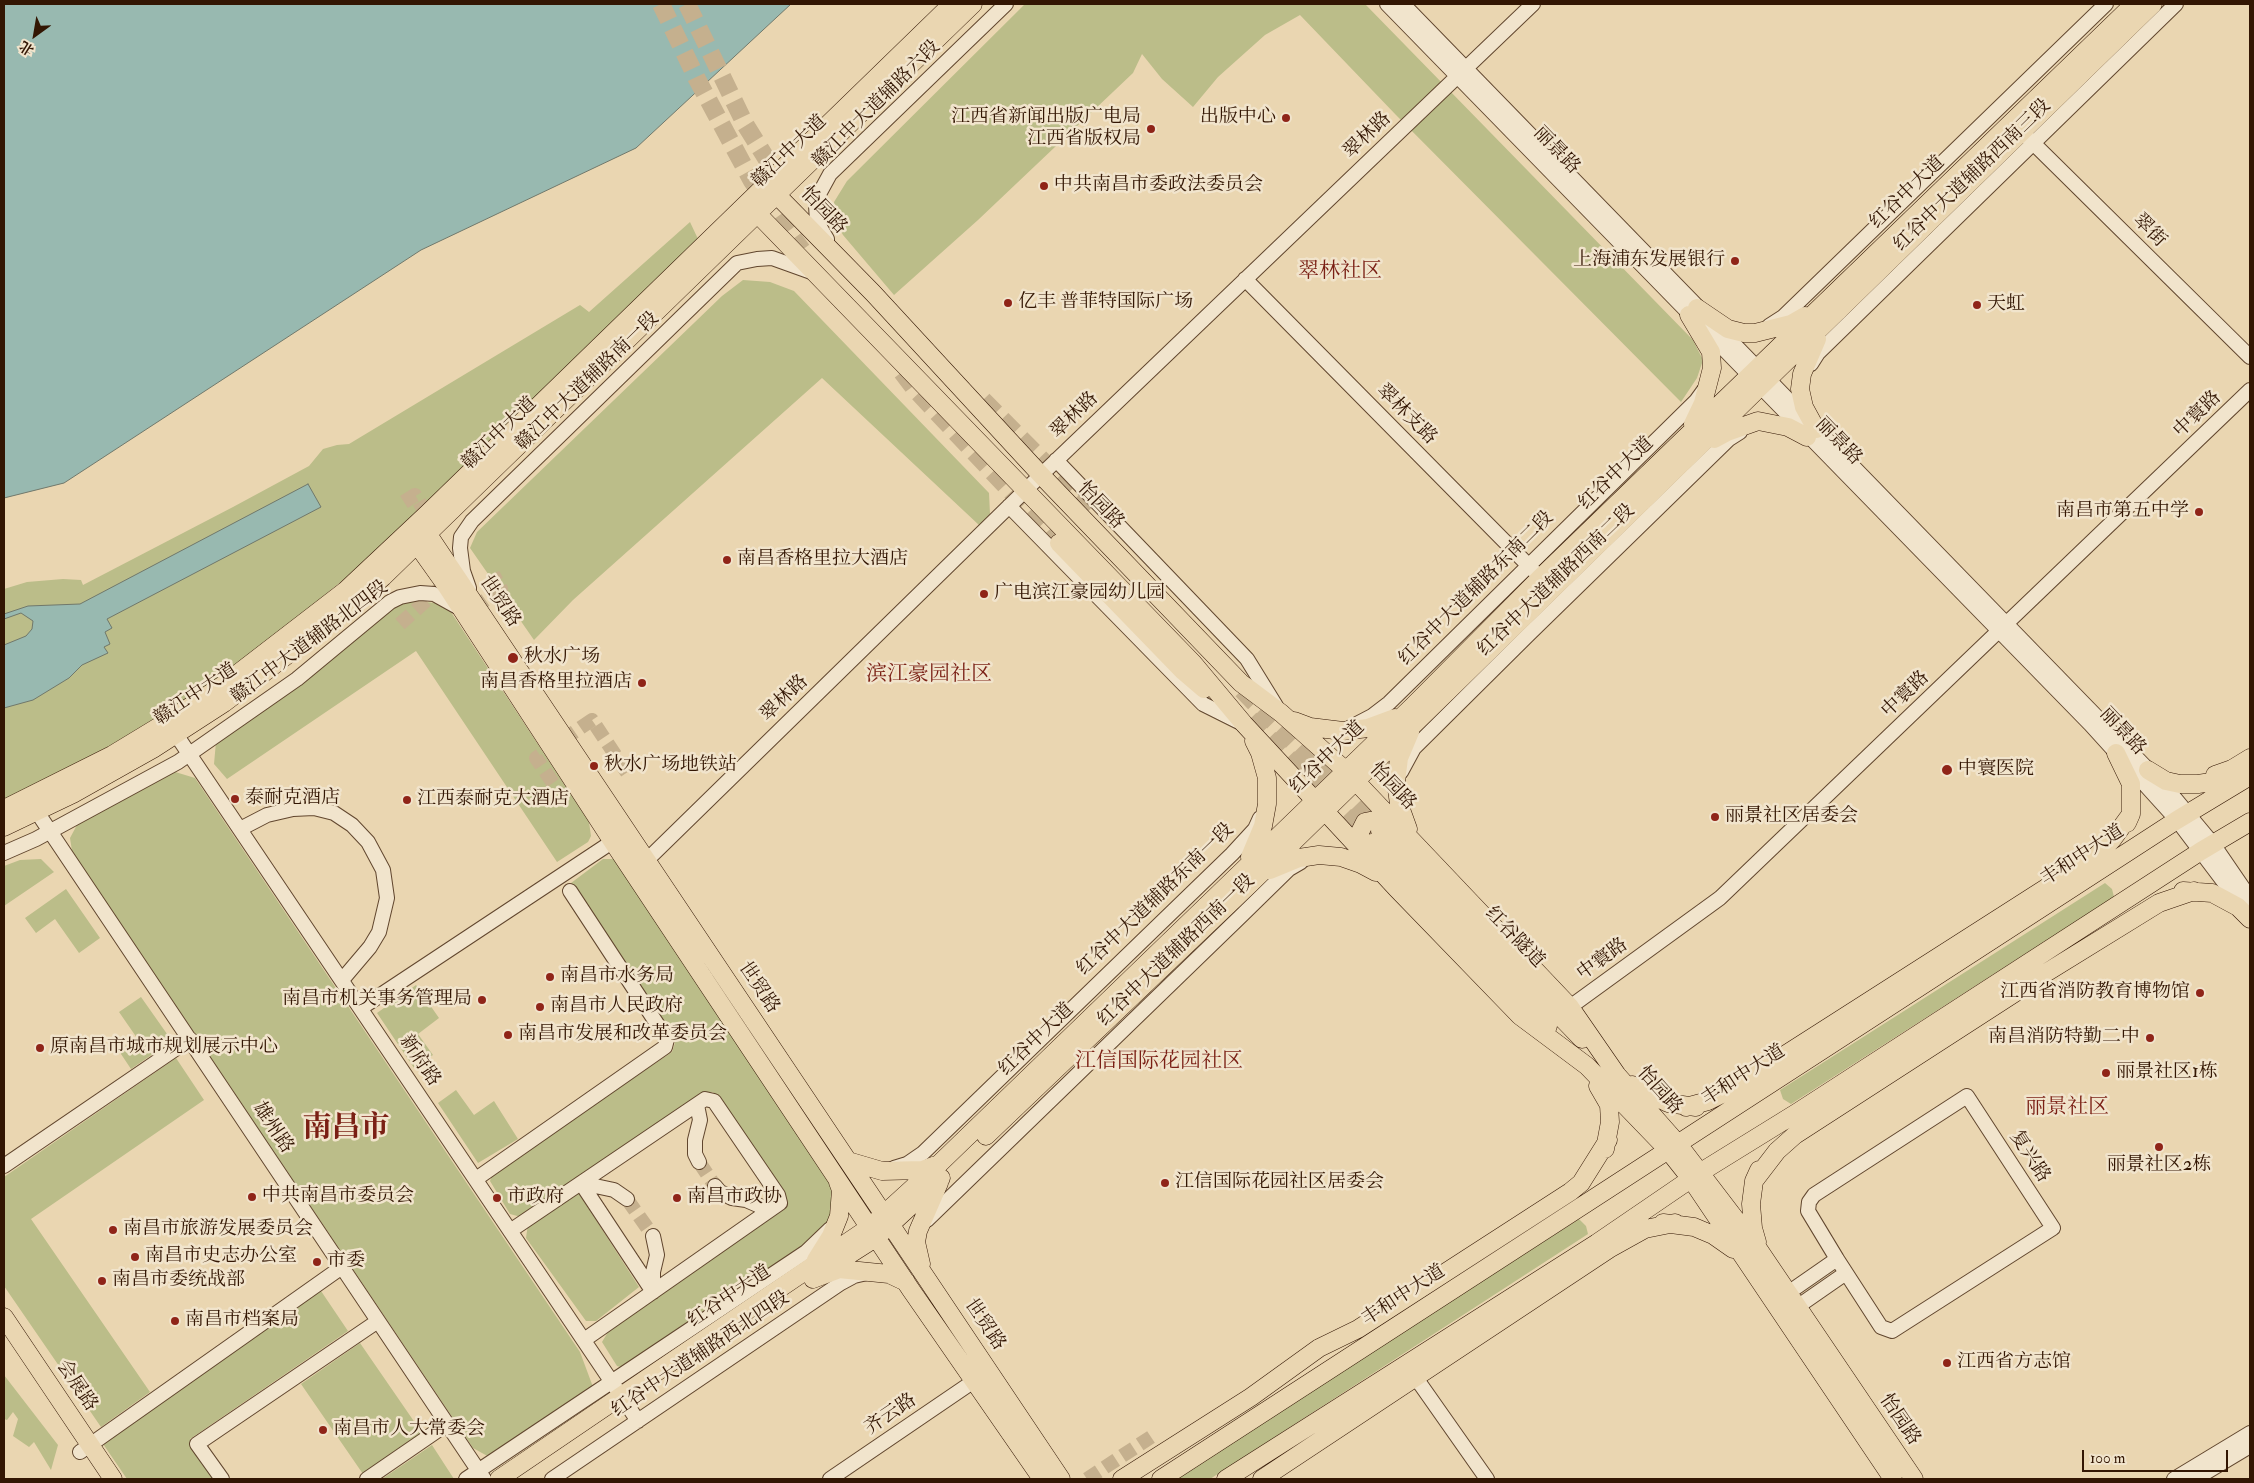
<!DOCTYPE html>
<html>
<head>
<meta charset="utf-8">
<style>
	body { margin:0 }
	#map { position:relative; width:2254px; height:1483px; overflow:hidden; background:#ead6b1; font-family:"IM FELL Double Pica","Noto Serif SC",serif }
	canvas { display:block }
	.frame { position:absolute; inset:0; border:5px solid #331603; pointer-events:none }
	.north { position:absolute; left:10px; top:10px; width:50px; height:50px; -webkit-text-stroke:4px #f1e4cc; paint-order:stroke; rotate:212deg; font-size:14px; font-weight:700; line-height:20px; text-align:center; color:#331603 }
	.north::after { content:''; display:block; margin:auto; width:18px; height:22px; background:#331603; clip-path:polygon(50% 0,100% 100%,50% 72%,0 100%) }
	.scale { position:absolute; left:2082px; top:1450px; width:146px; height:22px; box-sizing:border-box; border:2px solid #331603; border-top:0; padding-left:6px; font-size:15px; line-height:18px; white-space:nowrap; color:#331603; -webkit-text-stroke:4px #f1e4cc; paint-order:stroke }
</style>
</head>
<body>
<div id="map">
<canvas width="2254" height="1483"></canvas>
<div class="frame"></div>
<div class="north">北</div>
<div class="scale">100 m</div>
</div>
<script>
const c = document.querySelector('canvas').getContext('2d');
c.lineJoin = 'round';
function fillPath(path, color) { c.fillStyle = color; c.fill(path, 'evenodd'); }
const poly = rows => new Path2D(rows.map(r => 'M' + r).join(''));
function trace(path, color, width, dash) { c.strokeStyle = color; c.lineWidth = width; c.lineCap = dash ? 'butt' : 'round'; c.setLineDash(dash || []); c.stroke(path); }
function label(font, color, halo, rows, align = 'center') {
  c.font = font + ' "IM FELL Double Pica","Noto Serif SC",serif'; c.lineWidth = 5; c.setLineDash([]); c.textBaseline = 'middle'; c.strokeStyle = halo; c.fillStyle = color; for (const [text, x, y, turn = 0] of rows) {
    c.save(); c.translate(x, y); c.rotate((+turn || 0) * Math.PI / 180); c.textAlign = isNaN(turn) ? turn : align; if (halo) c.strokeText(text, 0, 0); c.fillText(text, 0, 0); c.restore();
  }
}
fillPath(poly([
	[1025,4,1365,4,1693,340,1703,360,1697,378,1681,402,1396,115,1300,15,1265,35,1218,77,1193,107,1162,79,1142,54,1133,73,978,220,894,295,843,235,836,222,834,202,847,181],
	[690,222,698,239,359,567,230,672,136,732,4,801,4,589,27,582,63,579,81,580,83,585,233,507,309,466,323,449,337,445,349,444,580,305,589,312],
	[743,280,770,282,794,291,989,493,990,514,980,526,822,378,573,600,534,640,470,548,477,532,722,296],
	[409,600,435,603,449,609,589,822,591,836,588,842,557,862,416,651,227,779,214,764,216,742,396,605],
	[172,771,195,778,580,1352,593,1387,491,1458,473,1448,72,851,70,838,78,823],
	[41,859,54,872,4,906,4,866,20,860],
	[603,859,614,859,828,1167,837,1197,826,1230,624,1368,617,1366,602,1342,608,1332,786,1207,787,1199,713,1092,702,1093,521,1217,510,1214,490,1181,493,1173,672,1052,675,1043,571,883],
	[2105,883,2112,889,2114,897,1791,1104,1783,1099,1780,1090],
	[66,889,100,938,79,953,55,919,36,933,25,918],
	[416,985,439,1018,418,1034,433,1055,414,1068,377,1013],
	[141,997,172,1041,131,1069,119,1051,137,1038,119,1012],
	[176,1058,204,1100,31,1219,150,1392,101,1427,4,1286,4,1177],
	[456,1090,474,1115,494,1101,518,1139,478,1163,438,1103],
	[578,1192,639,1287,596,1321,586,1321,526,1238,528,1224],
	[1579,1219,1586,1226,1588,1234,1210,1479,1173,1479],
	[321,1291,348,1331,190,1439,217,1479,127,1479,101,1441],
	[360,1343,422,1433,363,1474,301,1384],
	[4,1375,58,1445,51,1470,34,1442,29,1447,13,1436,18,1419,13,1412,7,1420,4,1419],
	[432,1445,454,1479,382,1479]
]), '#bbbd89');
const water = poly([
	[4,4,791,4,636,148,421,250,64,483,4,498,4,4],
	[308,484,321,507,107,619,112,628,105,632,110,644,104,647,108,653,82,665,69,678,33,700,4,708,4,645,26,636,32,629,33,621,21,613,4,619,4,614,28,606,80,604,308,484]
]);
fillPath(water, '#98b9b0');
trace(water, '#70786b', 1);
trace(poly([
	[404,502,415,495,431,522],
	[474,608,501,589,493,574],
	[400,624,439,589],
	[553,783,536,758,592,720,630,777],
	[699,1162,715,1186],
	[627,1199,653,1236],
	[1087,1479,1151,1437]
]), '#c5b08e', 14, [14, 7]);
trace(poly([
	[661,4,697,79,752,181,802,250],
	[687,4,745,124,784,187],
	[902,372,914,388,1059,543],
	[983,400,1092,511],
	[1242,690,1379,830],
	[1250,719,1370,841]
]), '#c5b08e', 18, [18, 9]);
const minor = poly([
	[1387,4,2090,724,2177,820,2245,910],
	[1403,4,2168,790,2213,844,2250,898],
	[2027,137,2250,357],
	[827,239,817,222,816,205,818,196,830,174,1006,4],
	[1245,279,1533,570],
	[1769,326,1783,317,2106,4],
	[1811,364,1818,353,2176,4],
	[1056,460,1247,659,1276,706],
	[1009,506,1203,704,1241,723],
	[469,588,463,571,460,548,461,537,472,521,737,263,757,259,772,258,811,272],
	[171,727,638,1421],
	[1349,728,1372,716,1389,703,1696,401,1704,390],
	[1401,772,1414,748,1529,634,1729,439,1740,432],
	[31,803,484,1479],
	[240,829,267,815,293,809,314,808,334,813,352,825,368,842,383,870,387,898,379,932,370,947,342,980],
	[4,853,36,839,178,762,297,679,390,602,400,597,420,593,434,594,461,609],
	[647,860,1041,475,1533,4],
	[1570,1007,1720,898,2250,390],
	[361,1008,621,836],
	[1967,1096,2053,1228,1892,1331,1881,1327,1837,1259,1808,1211,1809,1202,1814,1195,1967,1096],
	[697,1105,700,1120,695,1140,695,1154,699,1162],
	[4,1166,190,1039],
	[894,1168,907,1164,923,1153,1232,854,1255,829,1260,818],
	[476,1179,665,1047,667,1039,570,891],
	[715,1186,720,1192,732,1198,746,1200,769,1210],
	[627,1199,614,1190,581,1183,653,1292,653,1272,657,1255,653,1236],
	[927,1220,1241,916,1289,869,1301,862],
	[510,1231,705,1099,714,1101,778,1195,780,1203,584,1340],
	[1788,1293,1837,1259],
	[1797,1307,1846,1273],
	[1416,1378,1487,1479],
	[80,1452,342,1267],
	[222,1479,197,1444,378,1321],
	[367,1479,447,1424],
	[466,1479,806,1252,830,1229],
	[552,1479,841,1283,854,1276,867,1273],
	[830,1479,974,1381],
	[2174,1479,2250,1433],
	[2195,1479,2250,1446]
]);
const major = poly([
	[767,185,873,293,1041,475,1241,683,1281,713,1345,770,1570,1007,1617,1075,1678,1144,1759,1250,1914,1479],
	[748,204,1193,663,1244,724,1397,889,1520,1016,1587,1066,1668,1150,1691,1179,1893,1479],
	[1697,308,1728,329,1744,333,1755,333,1791,324,1805,316],
	[1689,315,1711,352,1712,368,1703,403,1693,424],
	[1816,429,1804,407,1800,389,1802,374,1817,339],
	[1714,439,1727,432,1758,421,1788,427,1807,437],
	[421,524,1061,1479],
	[411,536,448,588,613,842,911,1290,1042,1479],
	[1059,543,1183,671,1204,689],
	[1294,721,1310,727,1343,731,1368,728,1395,718],
	[2116,753,2131,784,2131,814,2127,823],
	[2148,770,2166,781,2180,784,2198,784,2238,778],
	[2215,775,2232,769,2250,758],
	[4,809,112,755,168,721,223,685,345,591,427,514,952,4],
	[4,827,73,794,153,749,224,703,337,617,383,577,973,4],
	[1408,829,1399,804,1396,782,1399,758,1410,732],
	[1380,831,1582,1039],
	[1371,843,1548,1026],
	[1367,850,1358,836,1365,822,1375,820,1394,830],
	[1250,857,1263,826,1267,804,1267,778,1260,753,1254,741],
	[1270,870,1299,858,1319,855,1341,857,1361,864,1376,872],
	[2183,891,2212,893,2238,907,2250,919],
	[1632,1085,1668,1103,1696,1107],
	[1598,1086,1609,1105,1610,1122,1605,1149],
	[1686,1107,1708,1101,1730,1090,2096,856,2112,840,2131,814],
	[986,1136,1248,886,2153,4],
	[848,1161,882,1171,923,1170,936,1165],
	[1754,1181,1777,1151,1795,1135,2044,974,2159,903,2194,891],
	[1663,1223,1694,1227,1713,1235,1733,1249],
	[1757,1242,1753,1228,1751,1204,1754,1181,1759,1170],
	[844,1258,877,1237,941,1178],
	[816,1260,831,1236,839,1216,841,1190,838,1182],
	[921,1264,916,1242,918,1231,939,1183],
	[813,1279,839,1269,889,1274,906,1282],
	[4,1317,113,1479],
	[499,1479,870,1227,939,1164,1414,705,1540,578,2134,4],
	[1122,1479,1251,1397,1319,1348,1358,1329,1570,1192,1581,1183,1608,1140],
	[1161,1479,2177,820,2250,776],
	[1226,1479,1597,1243,1701,1172,1798,1112,2201,851,2250,822],
	[1262,1479,1609,1249,1645,1229,1675,1223]
]);
trace(minor, '#61462e', 16);
trace(major, '#331603', 19);
trace(minor, '#f1e4cc', 14);
trace(major, '#ead6b1', 18);
for (const [x, y, r, color] of [
	[1286,118,5,"#8f2418"],
	[1151,129,5,"#8f2418"],
	[1044,186,5,"#8f2418"],
	[1735,261,5,"#8f2418"],
	[1008,303,5,"#8f2418"],
	[1977,305,5,"#8f2418"],
	[2199,512,5,"#8f2418"],
	[727,560,5,"#8f2418"],
	[984,594,5,"#8f2418"],
	[513,658,6,"#8f2418"],
	[642,683,5,"#8f2418"],
	[594,766,5,"#8f2418"],
	[1947,770,6,"#8f2418"],
	[235,799,5,"#8f2418"],
	[407,800,5,"#8f2418"],
	[1715,817,5,"#8f2418"],
	[550,977,5,"#8f2418"],
	[2200,993,5,"#8f2418"],
	[482,1000,5,"#8f2418"],
	[540,1007,5,"#8f2418"],
	[508,1035,5,"#8f2418"],
	[2150,1038,5,"#8f2418"],
	[40,1048,5,"#8f2418"],
	[2106,1073,5,"#8f2418"],
	[2159,1147,5,"#8f2418"],
	[1165,1183,5,"#8f2418"],
	[252,1197,5,"#8f2418"],
	[497,1198,5,"#8f2418"],
	[677,1198,5,"#8f2418"],
	[113,1230,5,"#8f2418"],
	[135,1257,5,"#8f2418"],
	[317,1262,5,"#8f2418"],
	[102,1281,5,"#8f2418"],
	[175,1321,5,"#8f2418"],
	[1947,1363,5,"#8f2418"],
	[323,1430,5,"#8f2418"]
]) { const dot = new Path2D(); dot.arc(x, y, r, 0, 2 * Math.PI); c.fillStyle = color; c.fill(dot); trace(dot, '#f1e4cc', 2); }
label('19px', '#331603', '#f1e4cc', [
	["赣江中大道辅路六段",877,105,-45],
	["翠林路",1368,136,-44],
	["丽景路",1556,151,46],
	["赣江中大道",790,152,-44],
	["红谷中大道辅路西南三段",1973,176,-44],
	["红谷中大道",1908,193,-44],
	["怡园路",823,211,46],
	["翠街",2149,231,45],
	["赣江中大道辅路南一段",588,382,-44],
	["翠林支路",1406,415,45],
	["中寰路",2198,415,-44],
	["翠林路",1075,416,-44],
	["赣江中大道",500,434,-44],
	["丽景路",1838,442,46],
	["红谷中大道",1617,474,-44],
	["怡园路",1100,506,46],
	["红谷中大道辅路西南二段",1557,581,-44],
	["红谷中大道辅路东南二段",1477,589,-45],
	["世贸路",499,602,56],
	["赣江中大道辅路北四段",310,643,-37],
	["赣江中大道",196,695,-34],
	["中寰路",1906,695,-44],
	["翠林路",785,699,-44],
	["丽景路",2122,732,47],
	["红谷中大道",1328,758,-44],
	["怡园路",1392,787,46],
	["丰和中大道",2083,856,-33],
	["红谷中大道辅路东南一段",1156,900,-44],
	["红谷隧道",1514,938,46],
	["红谷中大道辅路西南一段",1177,951,-44],
	["中寰路",1603,960,-36],
	["世贸路",758,988,56],
	["红谷中大道",1037,1040,-44],
	["新府路",419,1061,56],
	["丰和中大道",1744,1076,-33],
	["怡园路",1659,1091,48],
	["雄州路",272,1128,56],
	["复兴路",2029,1157,57],
	["丰和中大道",1404,1296,-33],
	["红谷中大道",730,1297,-34],
	["世贸路",984,1325,56],
	["红谷中大道辅路西北四段",701,1355,-34],
	["会展路",76,1386,56],
	["齐云路",891,1415,-34],
	["怡园路",1899,1420,56]
]);
label('19px', '#331603', '#f1e4cc', [
	["江西省新闻出版广电局",1141,118,"right"],
	["江西省版权局",1141,140,"right"],
	["出版中心",1276,118,"right"],
	["中共南昌市委政法委员会",1054,186],
	["上海浦东发展银行",1725,261,"right"],
	["亿丰 普菲特国际广场",1018,303],
	["天虹",1987,305],
	["南昌市第五中学",2189,512,"right"],
	["南昌香格里拉大酒店",737,560],
	["广电滨江豪园幼儿园",994,594],
	["秋水广场",524,658],
	["南昌香格里拉酒店",632,683,"right"],
	["秋水广场地铁站",604,766],
	["中寰医院",1958,770],
	["泰耐克酒店",245,799],
	["江西泰耐克大酒店",417,800],
	["丽景社区居委会",1725,817],
	["南昌市水务局",560,977],
	["江西省消防教育博物馆",2190,993,"right"],
	["南昌市机关事务管理局",472,1000,"right"],
	["南昌市人民政府",550,1007],
	["南昌市发展和改革委员会",518,1035],
	["南昌消防特勤二中",2140,1038,"right"],
	["原南昌市城市规划展示中心",50,1048],
	["丽景社区1栋",2116,1073],
	["丽景社区2栋",2159,1166,"center"],
	["江信国际花园社区居委会",1175,1183],
	["中共南昌市委员会",262,1197],
	["市政府",507,1198],
	["南昌市政协",687,1198],
	["南昌市旅游发展委员会",123,1230],
	["南昌市史志办公室",145,1257],
	["市委",327,1262],
	["南昌市委统战部",112,1281],
	["南昌市档案局",185,1321],
	["江西省方志馆",1957,1363],
	["南昌市人大常委会",333,1430]
], 'left');
label('21px', '#7a1f14', '#f1e4cc', [
	["翠林社区",1340,272],
	["滨江豪园社区",929,675],
	["江信国际花园社区",1159,1062],
	["丽景社区",2067,1108]
]);
label('bold 29px', '#7a1f14', '#f1e4cc', [
	["南昌市",346,1130]
]);
</script>
</body>
</html>
